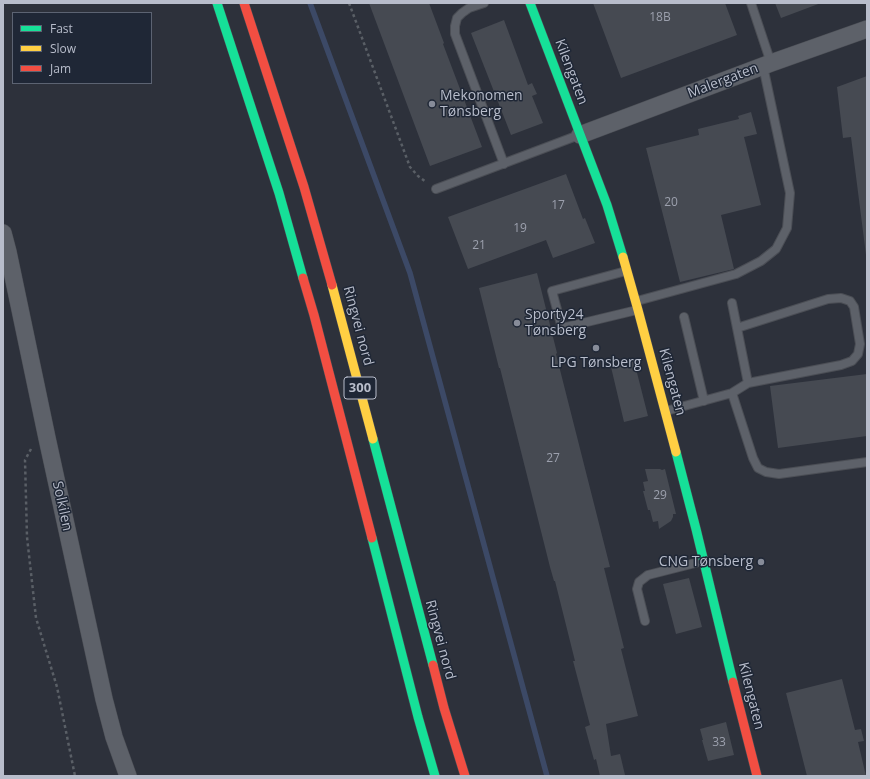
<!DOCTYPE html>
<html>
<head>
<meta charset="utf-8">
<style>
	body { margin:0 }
	#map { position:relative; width:870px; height:779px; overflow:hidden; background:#2d313b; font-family:"Open Sans",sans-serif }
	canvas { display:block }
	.frame { position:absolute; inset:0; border:4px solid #b8bdcb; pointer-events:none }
	.legend { position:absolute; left:12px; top:12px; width:140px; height:72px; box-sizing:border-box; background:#1f2736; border:1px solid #5c6372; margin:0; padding:5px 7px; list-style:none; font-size:12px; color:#b8bdcb }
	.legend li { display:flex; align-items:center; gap:8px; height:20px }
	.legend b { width:20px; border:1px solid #5c6372 }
</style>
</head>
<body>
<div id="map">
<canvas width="870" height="779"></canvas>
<div class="frame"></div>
<ul class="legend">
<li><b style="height:5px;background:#16e098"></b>Fast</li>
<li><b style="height:5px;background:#ffcf43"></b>Slow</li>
<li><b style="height:5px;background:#f24e42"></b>Jam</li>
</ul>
</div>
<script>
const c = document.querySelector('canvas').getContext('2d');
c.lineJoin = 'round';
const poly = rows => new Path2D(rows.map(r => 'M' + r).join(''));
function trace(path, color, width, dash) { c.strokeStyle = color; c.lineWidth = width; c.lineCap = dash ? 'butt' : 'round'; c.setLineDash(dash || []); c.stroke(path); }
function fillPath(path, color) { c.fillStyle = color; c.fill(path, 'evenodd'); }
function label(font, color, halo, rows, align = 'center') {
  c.font = font + ' "Open Sans",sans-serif'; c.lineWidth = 3; c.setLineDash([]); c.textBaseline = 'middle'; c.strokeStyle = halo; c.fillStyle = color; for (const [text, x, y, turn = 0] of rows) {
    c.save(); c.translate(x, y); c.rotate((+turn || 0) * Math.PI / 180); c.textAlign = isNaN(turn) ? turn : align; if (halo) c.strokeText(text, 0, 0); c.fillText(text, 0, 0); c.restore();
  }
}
trace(poly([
	[310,3,410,273,547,776]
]), '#3c4966', 5.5);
fillPath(poly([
	[369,3,429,3,444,43,443,44,482,147,430,166],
	[593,3,725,3,737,35,621,78],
	[775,3,821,3,781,18],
	[504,20,528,85,532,83,537,94,532,96,543,123,511,135,471,33],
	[867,76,867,255,866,255,851,137,843,138,837,87],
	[751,112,757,134,744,137,761,205,721,215,734,269,680,282,646,148,699,135,698,129,739,119,738,116],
	[566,174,583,219,585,218,595,243,553,258,546,240,468,269,448,217],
	[537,273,557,353,556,354,610,567,604,568,624,648,621,649,638,716,606,724,611,756,620,754,625,775,618,776,600,776,596,759,594,760,585,727,590,725,573,661,575,661,555,581,554,581,550,567,500,368,499,368,479,288],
	[634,361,648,416,624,422,611,367],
	[867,374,867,436,778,448,770,386],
	[645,469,660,469,662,470,665,469,676,514,673,514,673,517,671,521,659,529,658,521,653,522,650,510,648,510,643,491,645,491,643,482,648,481],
	[689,578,702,627,676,634,663,584],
	[842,679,855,730,861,729,864,741,858,742,866,776,807,776,786,693],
	[726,722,734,755,708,761,702,740,703,740,700,729]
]), '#464a52');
const lane = poly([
	[484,3,469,8,462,13,457,18,455,26,455,34,504,164],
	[751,3,771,63],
	[436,189,579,135],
	[626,271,552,291,562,328,637,310],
	[637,301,736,274,761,261,776,249,787,228,790,193,763,66],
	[732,303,748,383],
	[684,317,704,401],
	[732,393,753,458,758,468,766,472,779,474,867,462],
	[666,411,732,393,748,383,841,365,852,361,858,354,860,344,854,307,850,301,841,298,828,299,737,328],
	[645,621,637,589,639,582,648,575,703,561]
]);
const street = poly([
	[580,135,771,63,867,29],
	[3,233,8,252,47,438,104,699,114,737,128,776]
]);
const fast = poly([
	[217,3,279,193,303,278],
	[530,3,607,205,623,257],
	[373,439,433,665],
	[676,452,696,529,733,682],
	[372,538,418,717,435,776]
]);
const slow = poly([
	[623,257,638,310,676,452],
	[332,285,373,439]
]);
const jam = poly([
	[244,3,304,187,332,285],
	[303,278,314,315,372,538],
	[433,665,444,708,465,776],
	[733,682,757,776]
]);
trace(lane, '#4b4e55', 10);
trace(street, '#4b4e55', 18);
trace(fast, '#4b4e55', 10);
trace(slow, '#4b4e55', 10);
trace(jam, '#4b4e55', 10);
trace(poly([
	[349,3,410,167,418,176,426,182],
	[31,449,25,460,27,537,36,618,57,687,75,776]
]), '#5a5f66', 2.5, [3, 3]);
trace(lane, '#5d6169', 8);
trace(street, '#5d6169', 17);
trace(fast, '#16e098', 9);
trace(slow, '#ffcf43', 9);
trace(jam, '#f24e42', 9);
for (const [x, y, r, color] of [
	[432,104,4,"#878c99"],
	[517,323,4,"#878c99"],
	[596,348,4,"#878c99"],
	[761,562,4,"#878c99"]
]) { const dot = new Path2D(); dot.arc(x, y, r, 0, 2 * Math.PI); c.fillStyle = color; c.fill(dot); trace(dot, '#1f2736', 1.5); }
label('12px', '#9ca0ad', null, [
	["18B",660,18],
	["20",671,203],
	["17",558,206],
	["19",520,229],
	["21",479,246],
	["27",553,459],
	["29",660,496],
	["33",719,743]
]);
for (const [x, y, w] of [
	[360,388,32]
]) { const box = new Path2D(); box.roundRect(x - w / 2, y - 11, w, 22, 3); c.fillStyle = '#1f2736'; c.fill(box); trace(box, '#b8bdcb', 1); }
label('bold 13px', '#b8bdcb', null, [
	["300",360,388]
]);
label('14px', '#b8bdcb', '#1f2736', [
	["Kilengaten",571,72,69],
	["Malergaten",723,81,-21],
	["Ringvei nord",358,326,75],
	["Kilengaten",672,382,75],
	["Solkilen",62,506,78],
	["Ringvei nord",440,640,75],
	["Kilengaten",751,696,76]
]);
label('14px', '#b8bdcb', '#1f2736', [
	["Mekonomen",440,96],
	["Tønsberg",440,112],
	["Sporty24",525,315],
	["Tønsberg",525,331],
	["LPG Tønsberg",596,363,"center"],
	["CNG Tønsberg",753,562,"right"]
], 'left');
</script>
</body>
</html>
